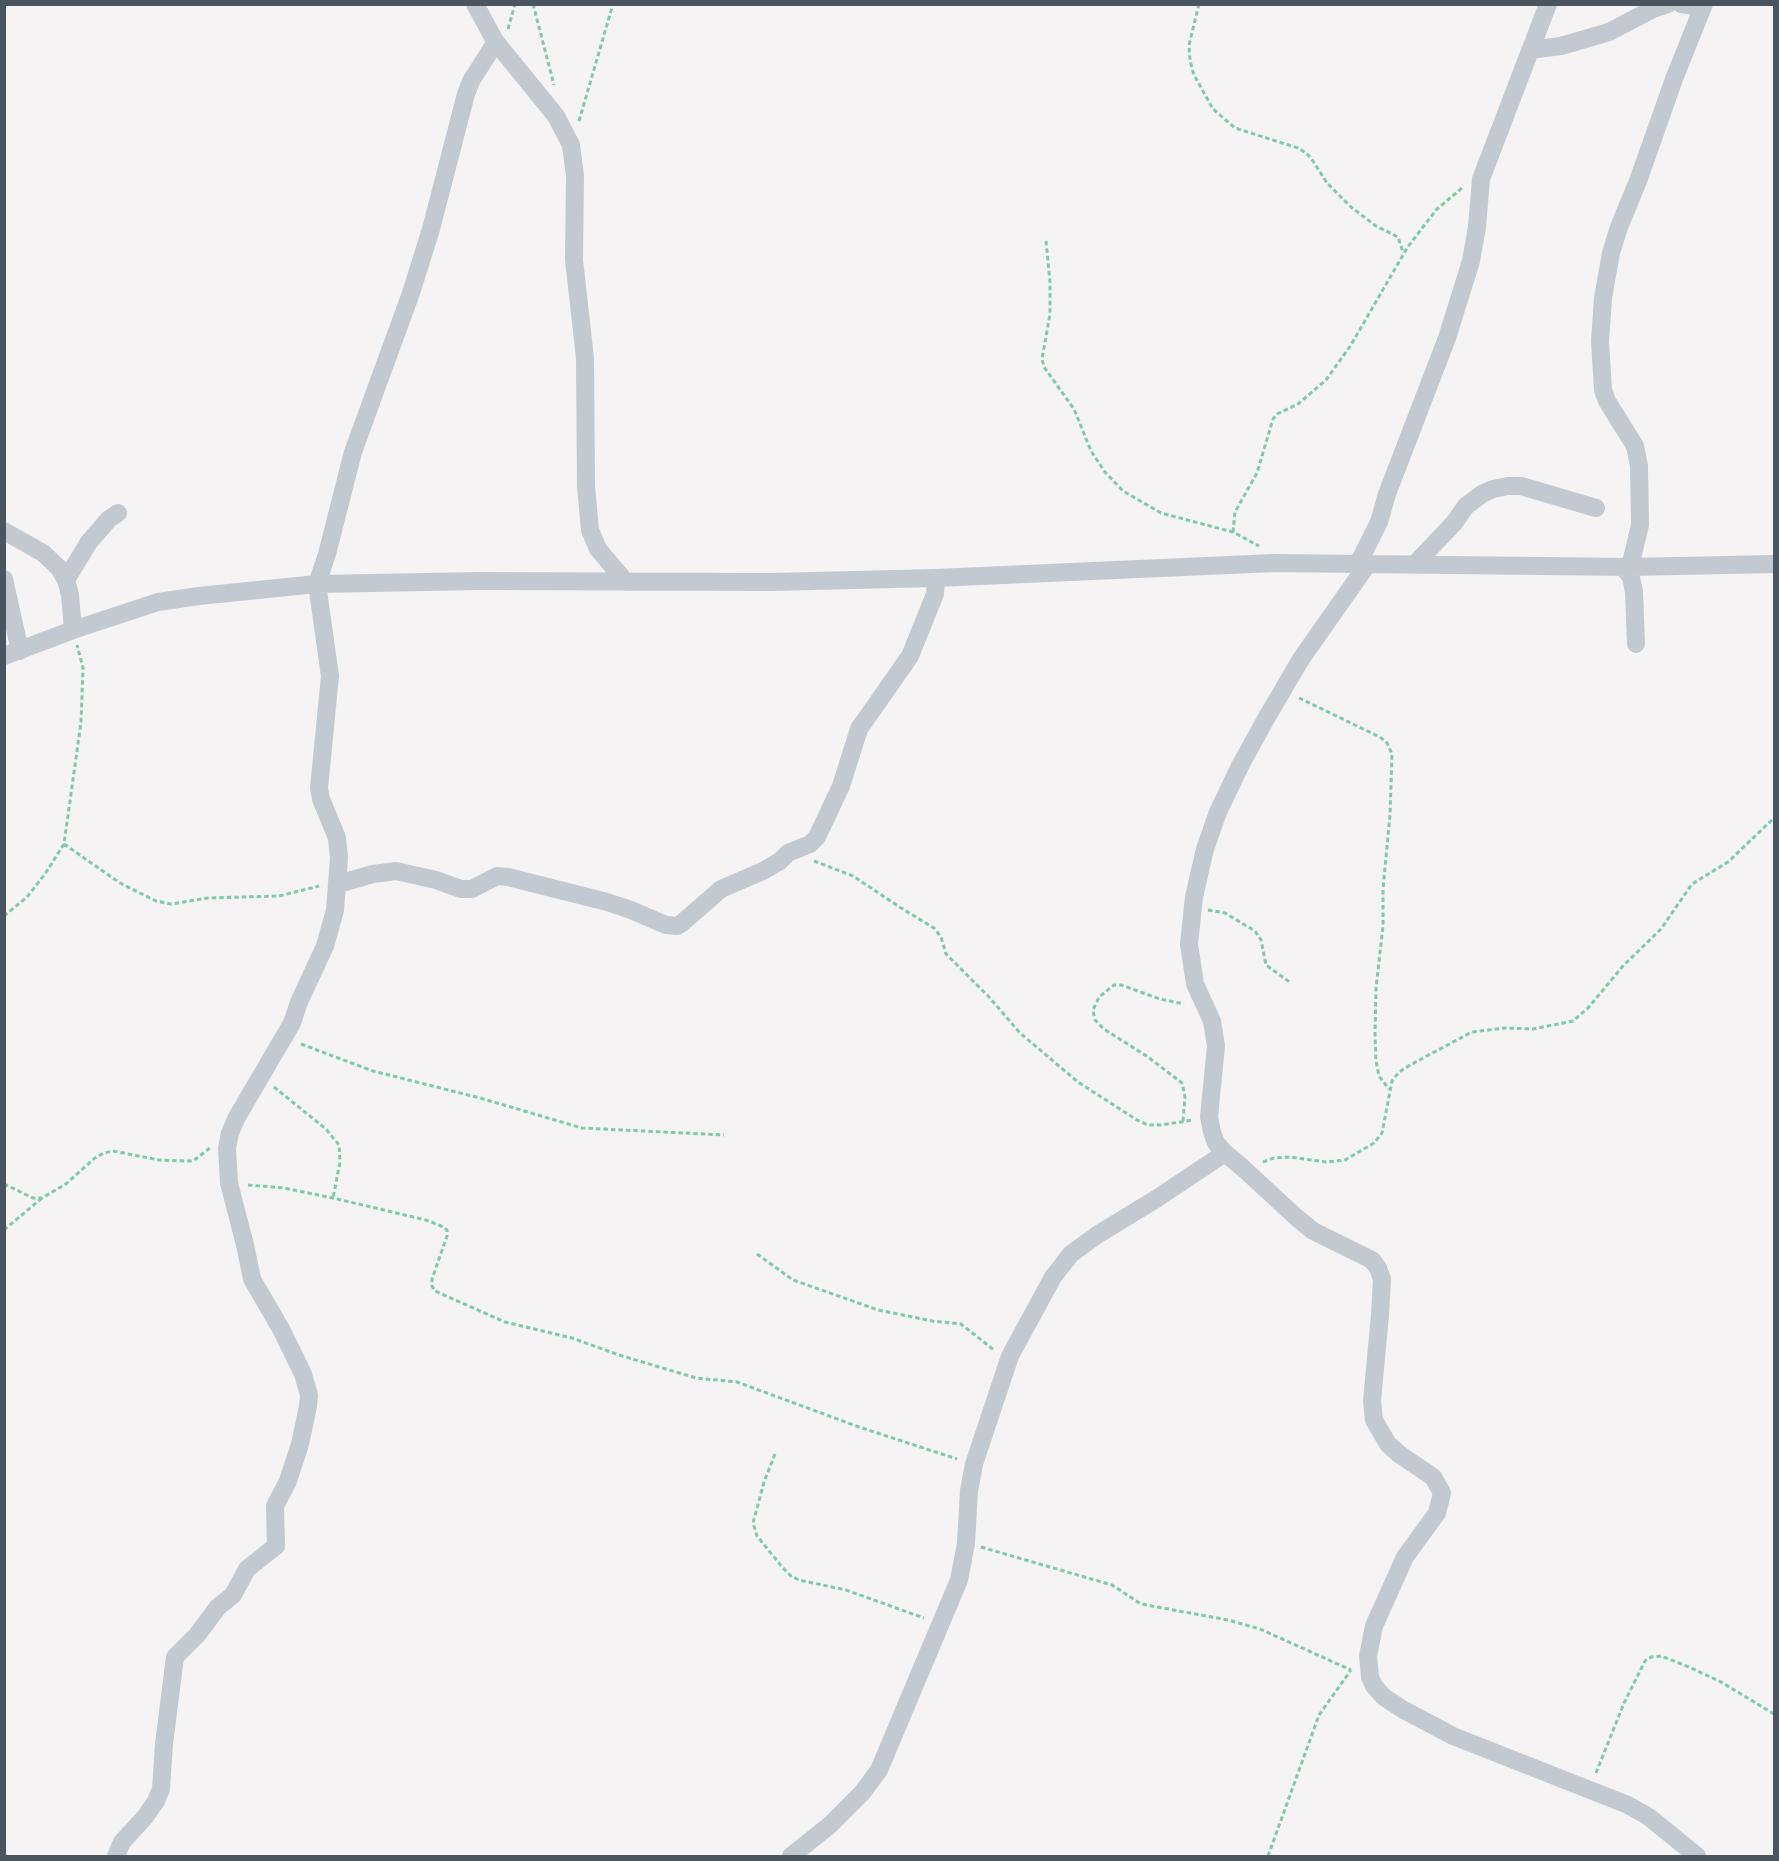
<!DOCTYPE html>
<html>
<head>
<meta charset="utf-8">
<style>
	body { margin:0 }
	#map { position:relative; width:1779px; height:1861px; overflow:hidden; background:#f5f3f3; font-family:"Asap Condensed",sans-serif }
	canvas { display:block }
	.frame { position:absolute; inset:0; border:6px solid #4b555f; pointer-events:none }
</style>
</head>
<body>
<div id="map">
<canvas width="1779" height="1861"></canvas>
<div class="frame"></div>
</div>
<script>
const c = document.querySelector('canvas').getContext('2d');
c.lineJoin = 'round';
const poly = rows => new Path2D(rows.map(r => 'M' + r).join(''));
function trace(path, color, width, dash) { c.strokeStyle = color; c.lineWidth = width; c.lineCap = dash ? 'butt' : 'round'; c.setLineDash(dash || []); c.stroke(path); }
trace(poly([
	[533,4,554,85],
	[1199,4,1189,45,1190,61,1194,75,1213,109,1235,128,1298,148,1306,153,1311,158,1327,183,1351,207,1376,226,1398,237,1403,252],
	[508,29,515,4],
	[579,121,613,4],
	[1046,241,1050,282,1050,314,1042,359,1044,367,1074,409,1091,451,1105,472,1123,491,1161,513,1233,532,1259,546],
	[1233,532,1235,512,1257,473,1273,419,1277,414,1298,404,1326,380,1351,345,1407,248,1436,210,1462,188],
	[1299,698,1380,737,1387,743,1392,754,1390,815,1383,889,1383,926,1376,988,1375,1034,1376,1061,1379,1076,1389,1089],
	[64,844,120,883,156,901,171,904,208,898,279,896,319,886],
	[814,861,853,876,901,908,934,928,941,937,946,954,989,997,1020,1033,1078,1082,1137,1120,1148,1125,1161,1125,1193,1120],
	[1208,910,1225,913,1255,931,1261,940,1266,965,1291,983],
	[4,916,27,897,45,874,64,844,81,722,83,668,77,645],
	[301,1044,373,1071,480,1098,582,1128,724,1135],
	[274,1087,326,1129,339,1145,340,1162,333,1198],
	[1183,1121,1185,1097,1182,1083,1148,1057,1104,1029,1095,1020,1093,1010,1099,997,1114,985,1121,985,1160,999,1184,1004],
	[1263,1162,1274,1158,1290,1157,1326,1162,1345,1160,1374,1143,1382,1133,1392,1081,1399,1072,1410,1065,1472,1032,1505,1028,1533,1029,1573,1021,1588,1008,1623,966,1661,929,1692,884,1728,862,1774,818],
	[4,1184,33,1198,42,1198,66,1184,95,1158,104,1153,113,1151,159,1160,184,1161,193,1161,210,1148],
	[248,1185,284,1188,333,1198,426,1220,441,1226,447,1230,447,1236,432,1279,432,1286,435,1291,505,1322,572,1338,619,1355,696,1378,737,1382,859,1427,957,1459],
	[4,1230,42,1198],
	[757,1254,793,1280,878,1310,932,1321,961,1324,994,1350],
	[775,1454,764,1482,753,1523,757,1536,783,1568,791,1576,799,1580,846,1590,924,1618],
	[981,1547,1112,1585,1141,1604,1228,1620,1260,1629,1351,1670],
	[1596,1773,1624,1703,1645,1661,1651,1657,1661,1656,1689,1667,1721,1682,1774,1714],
	[1268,1856,1319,1715,1351,1670]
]), '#7fcaa7', 3, [4.5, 3]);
trace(poly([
	[475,4,495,41,556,116,571,145,575,176,574,260,585,358,586,486,590,530,598,549,626,582],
	[1681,4,1703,7],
	[1530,50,1561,46,1609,32,1653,9,1668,4],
	[4,531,43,553,59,568,66,580,70,595,73,630],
	[1358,564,1379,522,1387,494,1447,338,1471,261,1477,227,1481,179,1548,4],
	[1415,564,1454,523,1466,506,1482,494,1493,489,1508,486,1521,486,1596,508],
	[1367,565,1301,659,1267,717,1241,764,1218,812,1205,849,1194,897,1189,944,1195,984,1212,1021,1216,1046,1209,1117,1212,1132,1216,1143,1225,1153,1244,1169,1296,1217,1313,1231,1372,1260,1378,1268,1382,1279,1380,1315,1372,1401,1374,1420,1388,1444,1399,1454,1433,1477,1442,1493,1437,1513,1405,1557,1374,1626,1368,1656,1370,1677,1374,1686,1384,1697,1402,1709,1453,1736,1628,1805,1649,1817,1697,1856],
	[1623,567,1631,577,1634,592,1636,644],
	[1630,567,1640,525,1639,466,1635,446,1607,401,1603,390,1600,341,1603,298,1611,253,1619,227,1638,181,1674,79,1704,4],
	[4,579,20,651],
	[66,580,89,542,109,519,118,513],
	[4,656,73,630,158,602,199,596,317,584,479,581,772,582,936,578,1274,563,1630,567,1774,564],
	[338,884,373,874,396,871,436,880,461,889,472,889,497,876,508,877,607,902,631,910,666,925,677,926,682,923,721,889,763,871,780,861,788,853,810,844,817,837,841,786,859,729,910,656,935,594,936,578],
	[116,1856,122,1842,145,1817,156,1801,161,1789,164,1744,175,1657,197,1635,218,1607,233,1595,247,1569,276,1546,275,1506,288,1481,300,1444,308,1406,309,1395,303,1374,281,1329,252,1279,245,1245,229,1183,227,1148,230,1133,237,1117,292,1023,299,1002,325,946,335,910,339,858,337,838,321,799,319,788,330,676,317,584,327,554,353,452,411,293,431,229,466,94,471,81,492,48,495,41],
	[791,1856,830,1825,862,1793,879,1770,959,1580,966,1543,969,1491,974,1464,1010,1356,1053,1277,1071,1254,1097,1235,1156,1199,1225,1153]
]), '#c2c9d0', 18);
</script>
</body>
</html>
